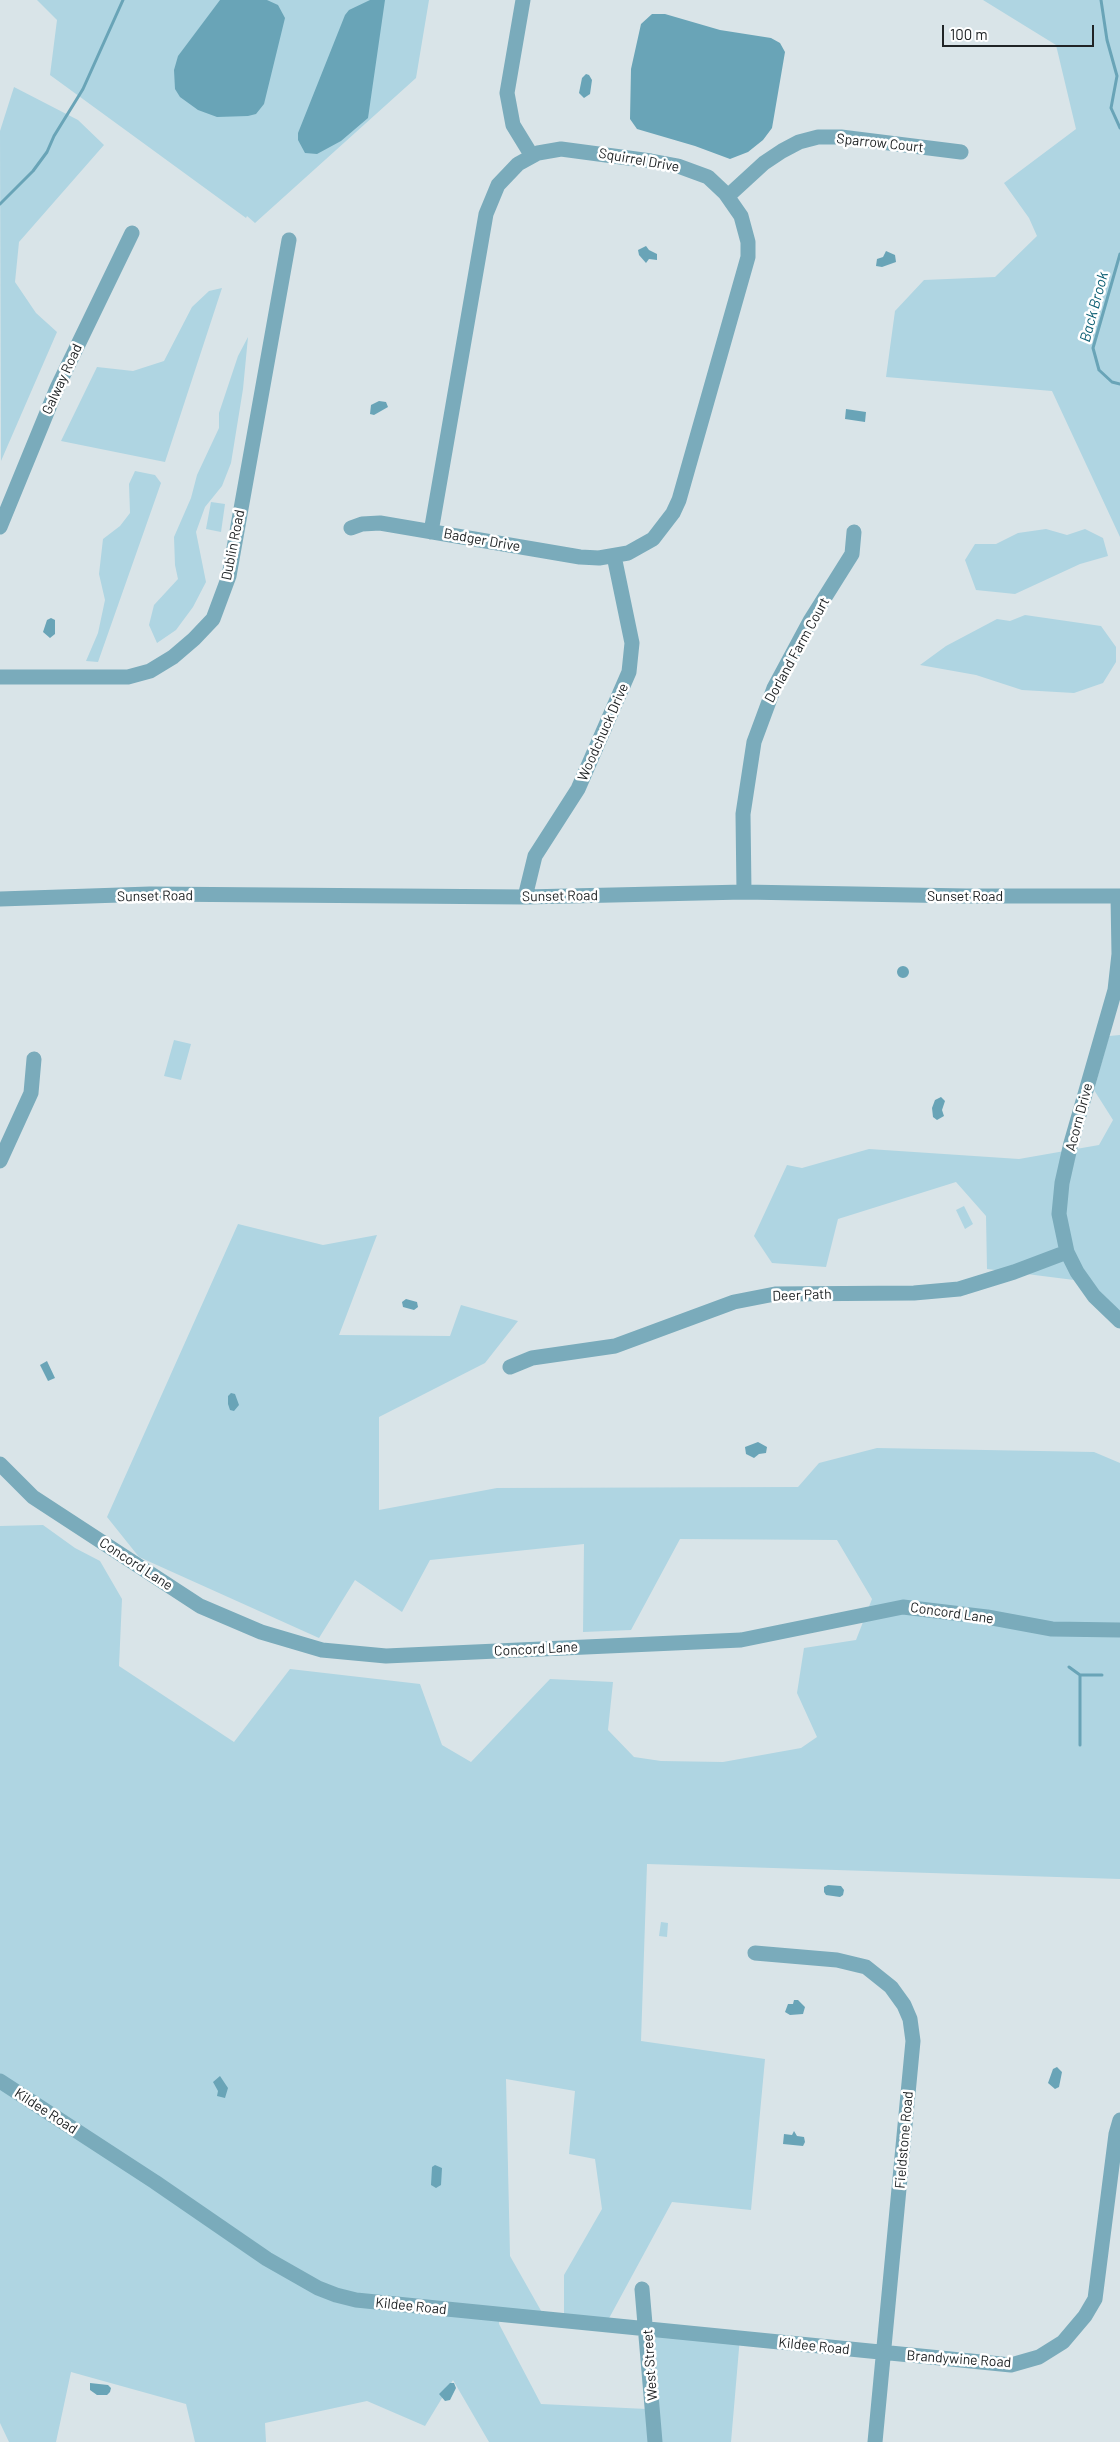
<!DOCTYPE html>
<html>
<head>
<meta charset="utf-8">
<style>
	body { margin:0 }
	#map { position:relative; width:1120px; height:2442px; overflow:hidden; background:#d9e4e8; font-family:Barlow,sans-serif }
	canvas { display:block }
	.scale { position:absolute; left:942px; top:25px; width:152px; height:22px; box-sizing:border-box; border:2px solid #202426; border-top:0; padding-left:6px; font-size:15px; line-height:18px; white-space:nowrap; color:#202426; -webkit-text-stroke:4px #fff; paint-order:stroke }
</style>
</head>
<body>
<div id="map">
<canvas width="1120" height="2442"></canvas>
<div class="scale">100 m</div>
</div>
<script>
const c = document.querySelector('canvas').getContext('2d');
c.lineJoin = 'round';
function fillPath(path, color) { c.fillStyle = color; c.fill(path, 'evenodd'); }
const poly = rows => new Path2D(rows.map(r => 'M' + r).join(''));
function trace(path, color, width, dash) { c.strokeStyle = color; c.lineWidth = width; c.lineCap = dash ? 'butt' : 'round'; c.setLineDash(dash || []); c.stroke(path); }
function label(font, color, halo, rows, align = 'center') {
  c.font = font + ' Barlow,sans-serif'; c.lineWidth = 5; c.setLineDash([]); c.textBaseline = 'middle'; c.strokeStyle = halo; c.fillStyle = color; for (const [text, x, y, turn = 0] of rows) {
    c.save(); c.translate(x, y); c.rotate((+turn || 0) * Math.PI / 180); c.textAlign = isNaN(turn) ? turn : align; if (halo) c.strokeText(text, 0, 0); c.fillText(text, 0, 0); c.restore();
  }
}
fillPath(poly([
	[37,0,429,0,416,78,255,223,247,216,246,218,50,75,57,20],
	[983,0,1120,0,1120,537,1052,391,886,377,895,311,924,280,995,277,1037,236,1029,218,1004,183,1076,129,1056,45],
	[14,87,78,120,104,145,19,242,15,282,36,313,57,332,1,461,0,131],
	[222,288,165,462,61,441,97,367,133,371,164,361,192,307,209,291],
	[248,337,243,389,231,463,222,486,205,507,196,532,206,582,193,607,176,630,157,643,149,625,154,605,178,579,175,565,174,537,191,498,197,475,219,428,219,413,238,356],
	[135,471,155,475,161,483,98,662,86,661,98,633,105,600,99,574,103,539,120,526,130,513,129,484],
	[211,502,225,504,221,532,206,529],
	[1046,529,1067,535,1085,529,1103,538,1108,556,1080,564,1015,594,976,590,965,560,975,544,996,544,1018,533],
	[1025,615,1101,626,1116,647,1116,662,1103,683,1074,693,1022,690,976,675,920,665,946,646,997,619,1010,621],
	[1120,1035,1120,1319,1082,1281,987,1269,986,1216,956,1182,838,1219,826,1267,772,1263,754,1236,787,1165,802,1168,869,1149,1019,1159,1099,1145,1113,1120,1094,1090,1109,1036],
	[174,1040,191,1044,181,1080,164,1076],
	[964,1206,973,1224,965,1229,956,1210],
	[238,1224,323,1245,377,1235,339,1335,450,1336,461,1305,518,1321,485,1363,379,1417,379,1510,497,1488,798,1487,819,1463,877,1448,1094,1452,1120,1463,1120,1879,647,1864,641,2041,765,2059,751,2210,672,2202,607,2322,564,2318,564,2275,602,2209,595,2159,569,2154,575,2091,506,2079,510,2256,544,2316,500,2311,499,2324,541,2404,647,2409,640,2326,740,2337,731,2442,489,2442,453,2380,425,2426,367,2401,265,2423,266,2442,195,2442,186,2404,71,2372,56,2442,9,2442,0,2423,0,1526,43,1525,75,1548,100,1561,122,1599,119,1666,234,1742,290,1669,420,1684,442,1745,471,1762,550,1679,613,1682,608,1730,634,1757,661,1761,723,1762,801,1748,817,1737,797,1693,804,1648,856,1640,872,1599,837,1540,680,1539,631,1630,583,1632,584,1544,430,1560,402,1612,355,1580,319,1638,139,1557,107,1517],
	[661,1922,668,1923,667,1937,659,1936]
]), '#afd5e2');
fillPath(poly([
	[220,0,267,0,278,5,285,18,264,104,256,114,248,116,217,117,198,110,180,97,175,89,174,70,178,56],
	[370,0,385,0,368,118,341,141,317,154,305,153,298,140,298,133,345,15,349,10],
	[652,14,665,14,720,30,771,38,780,43,785,52,772,128,763,140,748,152,730,159,695,146,637,129,630,119,631,69,641,24],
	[586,74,589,75,592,80,590,94,584,98,579,93,582,78],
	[646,246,649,250,657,254,657,260,649,259,646,263,639,255,638,250],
	[886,251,895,255,896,262,882,267,876,266,877,259,883,257],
	[379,401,386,402,388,407,374,415,370,414,371,405],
	[846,409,866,412,865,422,845,419],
	[51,618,55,620,55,634,50,638,43,632,47,620],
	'897 972a6 6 0 1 1 12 0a6 6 0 1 1-12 0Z',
	[941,1097,945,1101,942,1110,944,1116,937,1120,933,1117,932,1108,935,1100],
	[406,1299,417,1302,418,1307,414,1310,403,1307,402,1302],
	[47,1361,55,1378,48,1381,40,1365],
	[231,1393,235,1394,239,1405,234,1411,230,1410,228,1404,228,1396],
	[758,1442,767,1447,766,1453,759,1454,754,1458,746,1454,745,1447],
	[828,1885,841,1886,844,1890,843,1895,840,1897,826,1895,824,1892,824,1887],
	[794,2000,798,2000,805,2007,803,2014,790,2015,785,2012,788,2004,793,2004],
	[1057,2067,1062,2072,1059,2087,1055,2089,1048,2083,1053,2069],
	[220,2076,228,2088,225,2098,217,2096,218,2091,213,2082],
	[794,2131,797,2136,804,2137,805,2142,803,2146,783,2144,784,2134,792,2135],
	[435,2165,442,2168,441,2185,436,2188,431,2185,432,2167],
	[90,2383,108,2385,111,2388,110,2392,107,2395,97,2395,90,2390],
	[450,2383,454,2383,456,2388,450,2400,445,2401,439,2394]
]), '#69a4b7');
trace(poly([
	[1101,0,1107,40,1117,76,1111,108,1120,128],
	[0,204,33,171,47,152,54,136,83,89,123,0],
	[1120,254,1093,348,1099,370,1112,382,1120,384],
	[1069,1667,1080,1675,1102,1675],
	[1080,1675,1080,1745]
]), '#69a4b7', 3);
trace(poly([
	[523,0,507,93,513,125,532,156],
	[728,196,764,163,782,151,799,142,818,137,841,137,961,152],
	[0,527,57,388,132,233],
	[351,528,362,524,380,523,580,557,599,558,628,553,653,539,673,513,679,500,748,257,748,242,741,216,725,193,708,177,678,166,651,161,561,149,538,153,518,164,498,185,486,214,431,532],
	[0,677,128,677,150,671,173,657,194,639,213,619,229,576,289,240],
	[744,892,743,814,754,742,774,688,810,621,852,554,854,532],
	[1118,896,1119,954,1115,990,1071,1143,1062,1183,1059,1214,1067,1252,1077,1272,1094,1296,1120,1321],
	[525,897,535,856,578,789,629,672,632,643,614,556],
	[0,899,150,894,525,897,744,892,966,896,1120,896],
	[0,1161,31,1093,34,1059],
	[510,1367,532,1358,615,1346,734,1302,775,1294,914,1293,959,1289,1014,1272,1067,1252],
	[0,1464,33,1497,200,1606,261,1632,322,1650,386,1656,741,1640,903,1607,987,1617,1052,1629,1120,1630],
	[755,1953,837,1960,866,1967,891,1987,904,2005,910,2019,913,2041,875,2442],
	[0,2081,155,2182,267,2259,318,2288,336,2295,356,2300,1011,2365,1039,2357,1063,2342,1085,2316,1095,2299,1116,2134,1120,2120],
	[642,2289,655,2442]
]), '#7aabbb', 15);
label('14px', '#202426', '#fff', [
	["Sparrow Court",880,143,6],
	["Squirrel Drive",639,160,10],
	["Galway Road",62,379,-65],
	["Badger Drive",482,540,10],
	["Dublin Road",233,545,-79],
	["Dorland Farm Court",797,650,-61],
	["Woodchuck Drive",603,732,-66],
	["Sunset Road",155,896,-1],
	["Sunset Road",560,896,-1],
	["Sunset Road",965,896],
	["Acorn Drive",1079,1117,-75],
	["Deer Path",802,1295,-2],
	["Concord Lane",136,1564,33],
	["Concord Lane",952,1613,8],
	["Concord Lane",536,1649,-3],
	["Kildee Road",46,2111,33],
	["Fieldstone Road",904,2140,-85],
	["Kildee Road",411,2306,6],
	["Kildee Road",814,2346,6],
	["Brandywine Road",959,2359,4],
	["West Street",650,2365,-94]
]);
label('italic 15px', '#085c71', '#fff', [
	["Back Brook",1094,307,-75]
]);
</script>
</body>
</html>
